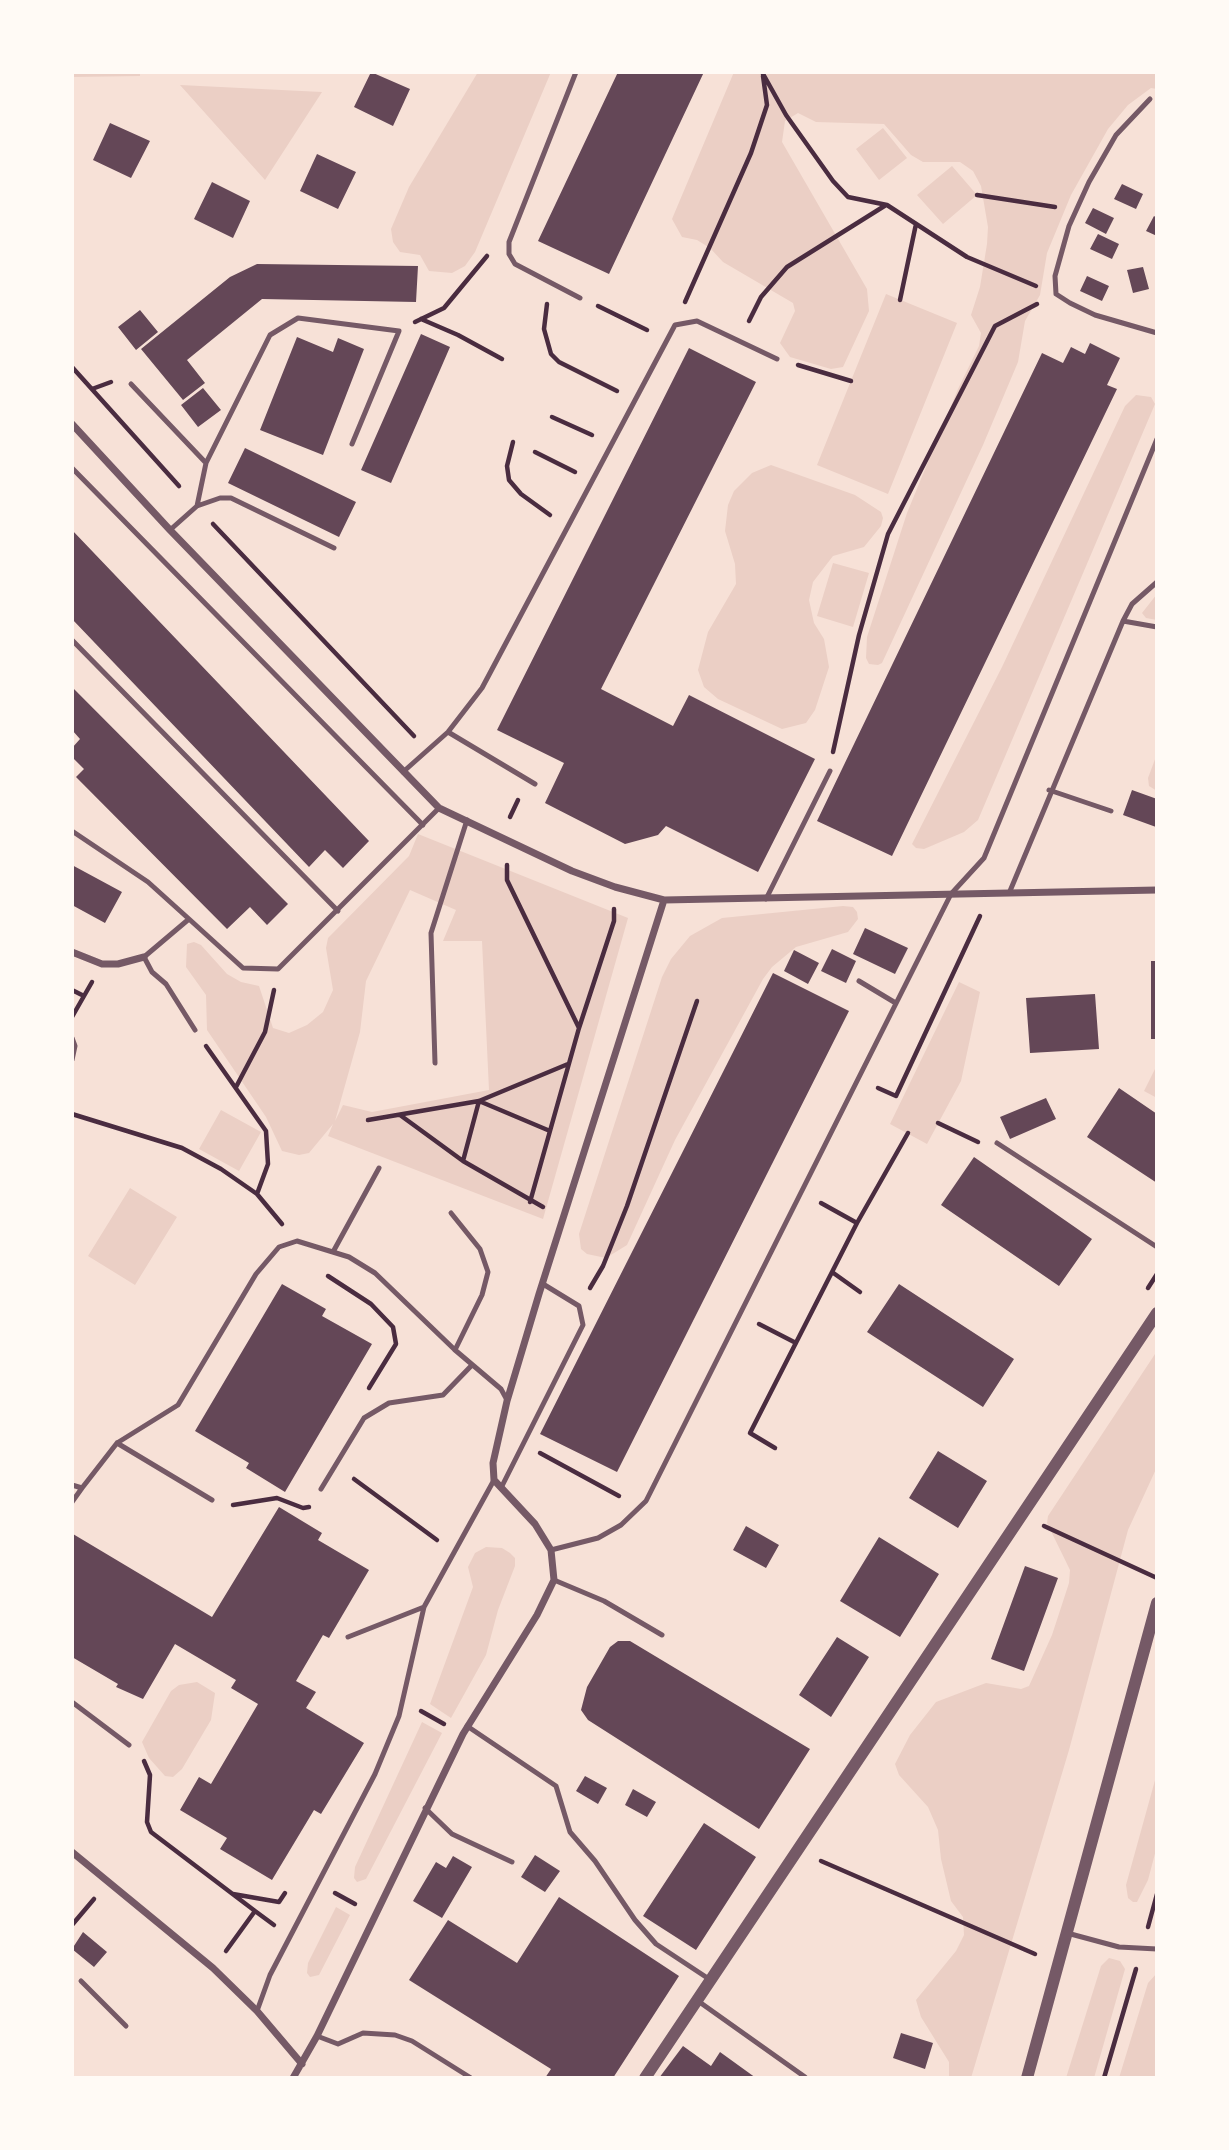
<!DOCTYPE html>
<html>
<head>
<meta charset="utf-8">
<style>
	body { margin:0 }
	#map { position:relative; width:1229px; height:2150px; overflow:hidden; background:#f7e1d7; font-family:"Alegreya Sans",sans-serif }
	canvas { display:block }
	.frame { position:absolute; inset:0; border:74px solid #fffaf5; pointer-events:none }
</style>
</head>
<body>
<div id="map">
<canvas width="1229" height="2150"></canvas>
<div class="frame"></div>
</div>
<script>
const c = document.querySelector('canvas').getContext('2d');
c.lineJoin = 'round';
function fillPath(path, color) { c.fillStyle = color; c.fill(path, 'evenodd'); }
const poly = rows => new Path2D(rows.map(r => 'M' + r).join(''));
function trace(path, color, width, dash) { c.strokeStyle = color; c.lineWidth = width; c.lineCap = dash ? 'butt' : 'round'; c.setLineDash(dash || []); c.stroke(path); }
fillPath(poly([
	[72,72,140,72,140,76,72,77],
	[478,72,551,72,475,252,465,266,452,273,429,271,420,255,400,252,393,242,391,229,409,187],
	[734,72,1157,72,1157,89,1151,88,1128,105,1108,129,1071,195,1047,253,1040,295,1025,321,1018,362,983,445,882,663,878,665,869,664,866,658,867,637,907,513,958,389,979,346,981,333,971,315,980,287,987,244,988,227,981,186,973,171,960,162,923,162,911,155,884,124,816,122,798,113,785,121,782,142,867,289,869,311,843,367,831,369,790,357,780,343,795,311,793,303,723,262,710,248,697,240,682,237,672,219],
	[180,85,322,92,265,180],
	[883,128,907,158,879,180,856,149],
	[952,166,977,195,943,224,917,195],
	[886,294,957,323,888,494,817,465],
	[1136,395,1151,397,1155,404,978,820,964,832,924,849,916,848,912,844,1002,667,1125,406],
	[771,465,855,495,881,512,883,518,881,526,864,547,833,556,813,582,809,600,814,623,824,639,829,667,815,710,806,723,782,729,718,699,704,687,698,670,708,632,736,584,735,564,725,531,728,505,734,491,752,473],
	[833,563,869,573,853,627,817,616],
	[1157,594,1157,620,1146,618,1142,613],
	[1157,754,1157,791,1149,786,1148,778],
	[418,834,628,918,543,1219,328,1136,333,1124,309,1153,299,1155,282,1151,266,1117,207,1030,206,995,186,967,187,944,194,942,201,945,227,974,241,982,259,986,273,1028,289,1033,307,1025,323,1012,333,990,326,948,328,938,409,856],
	[410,890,456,910,443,941,482,941,489,1090,372,1112,343,1105,335,1121,360,1032,366,981],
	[843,906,853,907,857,912,858,919,848,932,796,947,772,967,763,979,675,1140,627,1245,606,1258,587,1254,581,1249,579,1234,662,977,671,959,690,936,722,918],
	[959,982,980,992,961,1081,927,1144,890,1124],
	[1157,1065,1157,1098,1144,1091],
	[221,1110,261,1132,239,1171,199,1149],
	[130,1188,177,1217,135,1285,88,1256],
	[1157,1351,1157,1467,1128,1530,1069,1750,971,2078,949,2078,949,2062,921,2017,916,2000,956,1951,964,1935,963,1917,951,1901,941,1859,938,1830,928,1807,899,1775,895,1764,910,1735,936,1702,986,1683,1021,1689,1029,1686,1052,1635,1069,1583,1070,1570,1047,1523,1048,1516],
	[486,1547,502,1548,510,1553,515,1558,515,1566,498,1610,486,1655,451,1718,430,1704,473,1587,468,1567,475,1553],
	[197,1682,215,1693,211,1720,182,1769,173,1777,165,1776,149,1758,142,1742,171,1691,179,1685],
	[422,1722,442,1733,366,1879,357,1882,354,1878,355,1867],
	[1157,1773,1157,1846,1148,1880,1137,1902,1133,1902,1128,1898,1126,1885],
	[336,1907,350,1915,319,1975,310,1977,307,1973,308,1963],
	[1109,1958,1120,1961,1125,1969,1094,2078,1066,2078,1101,1966],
	[1157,1973,1157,2078,1119,2078,1148,1983]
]), '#ebcfc5');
fillPath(poly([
	[371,72,410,89,393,126,354,107],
	[618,72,704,72,609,274,538,241],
	[110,123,150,141,131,178,93,160],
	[317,154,356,172,338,209,300,191],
	[212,182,250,201,233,238,194,219],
	[1122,184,1143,194,1136,209,1114,199],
	[1093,208,1114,218,1106,234,1085,223],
	[1154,216,1157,218,1157,236,1146,231],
	[1098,234,1119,244,1112,259,1090,249],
	[257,264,418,266,416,302,262,299,187,360,205,383,183,400,141,349,230,277],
	[1143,267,1149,289,1133,293,1127,270],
	[1087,276,1109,286,1102,301,1080,291],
	[140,310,158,332,136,350,118,327],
	[421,334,450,347,391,483,361,470],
	[297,337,333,352,338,338,364,349,323,455,260,430],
	[1090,343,1120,358,1107,385,1117,389,892,856,817,821,1042,353,1063,363,1071,347,1085,354],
	[689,348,756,382,601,689,673,726,689,695,815,759,758,872,666,826,658,835,625,844,545,803,564,763,497,730],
	[203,388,221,410,198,427,181,405],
	[245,448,356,502,339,537,228,483],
	[72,530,369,841,343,868,325,850,309,867,72,619],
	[72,687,288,904,267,925,250,907,227,929,76,777,84,769,72,757,72,748,80,739,72,730],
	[1132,790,1157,799,1156,827,1123,815],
	[72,865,122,892,105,923,72,905],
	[865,928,908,948,895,974,853,954],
	[832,949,856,961,846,983,821,971],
	[794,950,819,963,808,984,784,971],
	[1151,961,1157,961,1157,1039,1151,1039],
	[773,973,849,1011,617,1472,540,1434],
	[1095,994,1099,1049,1030,1053,1026,998],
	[1119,1088,1157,1114,1157,1183,1087,1137],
	[1046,1098,1056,1119,1010,1139,1000,1117],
	[974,1157,1092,1239,1059,1286,941,1205],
	[282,1284,326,1309,322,1316,372,1344,285,1492,246,1468,249,1463,195,1431],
	[899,1284,1014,1359,983,1407,867,1332],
	[938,1451,987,1481,958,1528,909,1498],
	[279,1507,322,1533,318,1540,369,1570,329,1638,323,1635,296,1681,316,1692,306,1708,364,1743,321,1814,314,1810,272,1880,220,1849,227,1838,180,1810,199,1777,211,1784,258,1704,231,1688,236,1680,175,1644,143,1699,116,1687,118,1684,72,1657,72,1537,73,1534,212,1617],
	[746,1526,779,1545,766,1568,733,1550],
	[879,1537,939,1574,900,1637,840,1601],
	[1025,1566,1058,1578,1024,1671,991,1659],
	[837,1637,869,1657,831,1717,799,1695],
	[618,1641,630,1641,810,1749,759,1829,588,1720,581,1710,587,1687,610,1647],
	[585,1776,607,1788,598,1804,576,1791],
	[633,1789,656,1802,647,1817,625,1805],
	[704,1823,756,1857,696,1950,643,1916],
	[535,1855,560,1871,545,1892,521,1877],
	[453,1856,472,1867,442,1918,413,1901,436,1862,446,1868],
	[559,1897,679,1976,613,2078,545,2078,551,2069,409,1980,448,1920,517,1963],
	[83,1932,107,1952,94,1967,72,1949],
	[901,2033,933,2043,925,2069,893,2058],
	[683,2046,711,2066,720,2052,756,2078,659,2078]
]), '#644757');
trace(poly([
	[762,72,786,115,833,181,848,197,887,205,967,257,1036,286],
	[977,195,1055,207],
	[900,300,916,224],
	[685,302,751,153,767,105,763,76],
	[547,304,544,329,551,354,559,362,617,391],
	[598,306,647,330],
	[421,319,458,335,502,359],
	[749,321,761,297,787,267,886,205],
	[415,322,444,308,487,256],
	[798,365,851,381],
	[72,367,179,486],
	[92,389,111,382],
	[552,417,592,435],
	[513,442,507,466,509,480,521,494,550,515],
	[535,452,575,472],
	[213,524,414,736],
	[833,752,859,635,888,534,995,326,1037,304],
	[510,817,518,800],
	[507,865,507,880,579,1028],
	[72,990,84,996],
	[72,1017,92,982],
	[206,1046,266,1131,268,1164,257,1194],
	[236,1087,265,1032,274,990],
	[878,1088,896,1096,980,916],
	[72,1114,182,1148,221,1169,257,1194,282,1224],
	[400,1115,463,1161,543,1207],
	[368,1120,479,1101,568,1064],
	[938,1123,978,1142],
	[463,1161,479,1101,550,1131],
	[530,1202,579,1028,614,921,614,909],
	[821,1203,857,1223],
	[832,1272,860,1292],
	[328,1276,371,1304,393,1327,396,1344,369,1388],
	[590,1288,603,1266,627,1206,697,1001],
	[1148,1288,1157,1274],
	[759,1324,796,1343],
	[775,1448,750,1433,857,1223,908,1133],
	[540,1453,619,1496],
	[354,1479,437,1540],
	[233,1505,277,1498,303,1508,309,1507],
	[1044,1526,1157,1578],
	[421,1711,444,1724],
	[144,1761,150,1775,147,1822,151,1832,255,1911,226,1951],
	[821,1861,1035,1954],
	[335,1893,355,1904],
	[233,1894,279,1902,285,1893],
	[255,1911,274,1925],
	[72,1925,94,1899],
	[1148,1927,1157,1894],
	[1104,2078,1136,1969]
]), '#4a2c40', 4.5);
trace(poly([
	[576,72,509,242,509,254,515,264,580,298],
	[1150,99,1116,135,1089,182,1069,226,1055,276,1056,294,1070,303,1095,315,1157,333],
	[131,384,206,463],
	[72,468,423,825],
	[197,506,206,463,270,335,298,318,399,331,352,444],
	[170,530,197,506,220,498,231,498,334,548],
	[1123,621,1157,627],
	[72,640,338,911],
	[448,732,535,784],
	[403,772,448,732,482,688,675,325,697,321,777,359],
	[1049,790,1111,811],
	[72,831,148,882,189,919],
	[1010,891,1123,621,1132,604,1157,582],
	[766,899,830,771],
	[859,981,894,1002],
	[195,1030,166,984,152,972,144,957,189,919,243,968,278,969,439,808],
	[72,1038,75,1046,72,1060],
	[435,1063,431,933,467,820],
	[997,1143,1157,1247],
	[451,1213,480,1249,488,1272,482,1295,455,1350],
	[333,1252,379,1168],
	[117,1443,212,1500],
	[72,1485,82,1488,117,1443,178,1405,256,1274,279,1247,297,1241,349,1257,375,1273,455,1350,501,1389,507,1400],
	[501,1488,583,1325,579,1306,543,1284],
	[321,1489,364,1418,389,1403,443,1395,472,1365],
	[72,1502,82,1488],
	[551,1550,598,1538,621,1525,646,1501,951,894,984,858,1157,439],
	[554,1580,604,1601,662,1635],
	[348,1637,424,1607],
	[72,1702,129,1745],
	[467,1726,556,1786,570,1832,595,1861,635,1920,656,1944,709,1979],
	[425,1808,452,1834,512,1862],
	[1067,1933,1119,1947,1157,1949],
	[81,1981,126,2026],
	[698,2001,805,2077],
	[257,2011,270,1975,375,1774,399,1716,424,1607,494,1480],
	[317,2036,338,2044,363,2033,395,2035,412,2041,471,2078]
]), '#755966', 5);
trace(poly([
	[72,424,170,530,439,808,572,871,615,887,664,900,1157,890],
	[72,952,102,964,118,964,144,957],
	[72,1852,213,1968,257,2011,302,2064],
	[293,2078,317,2036,463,1734,537,1615,554,1580,551,1550,535,1524,494,1480,493,1463,507,1401,539,1294,664,900]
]), '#755966', 7);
trace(poly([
	[645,2078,1157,1313],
	[1027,2078,1157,1603]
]), '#755966', 12);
</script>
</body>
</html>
